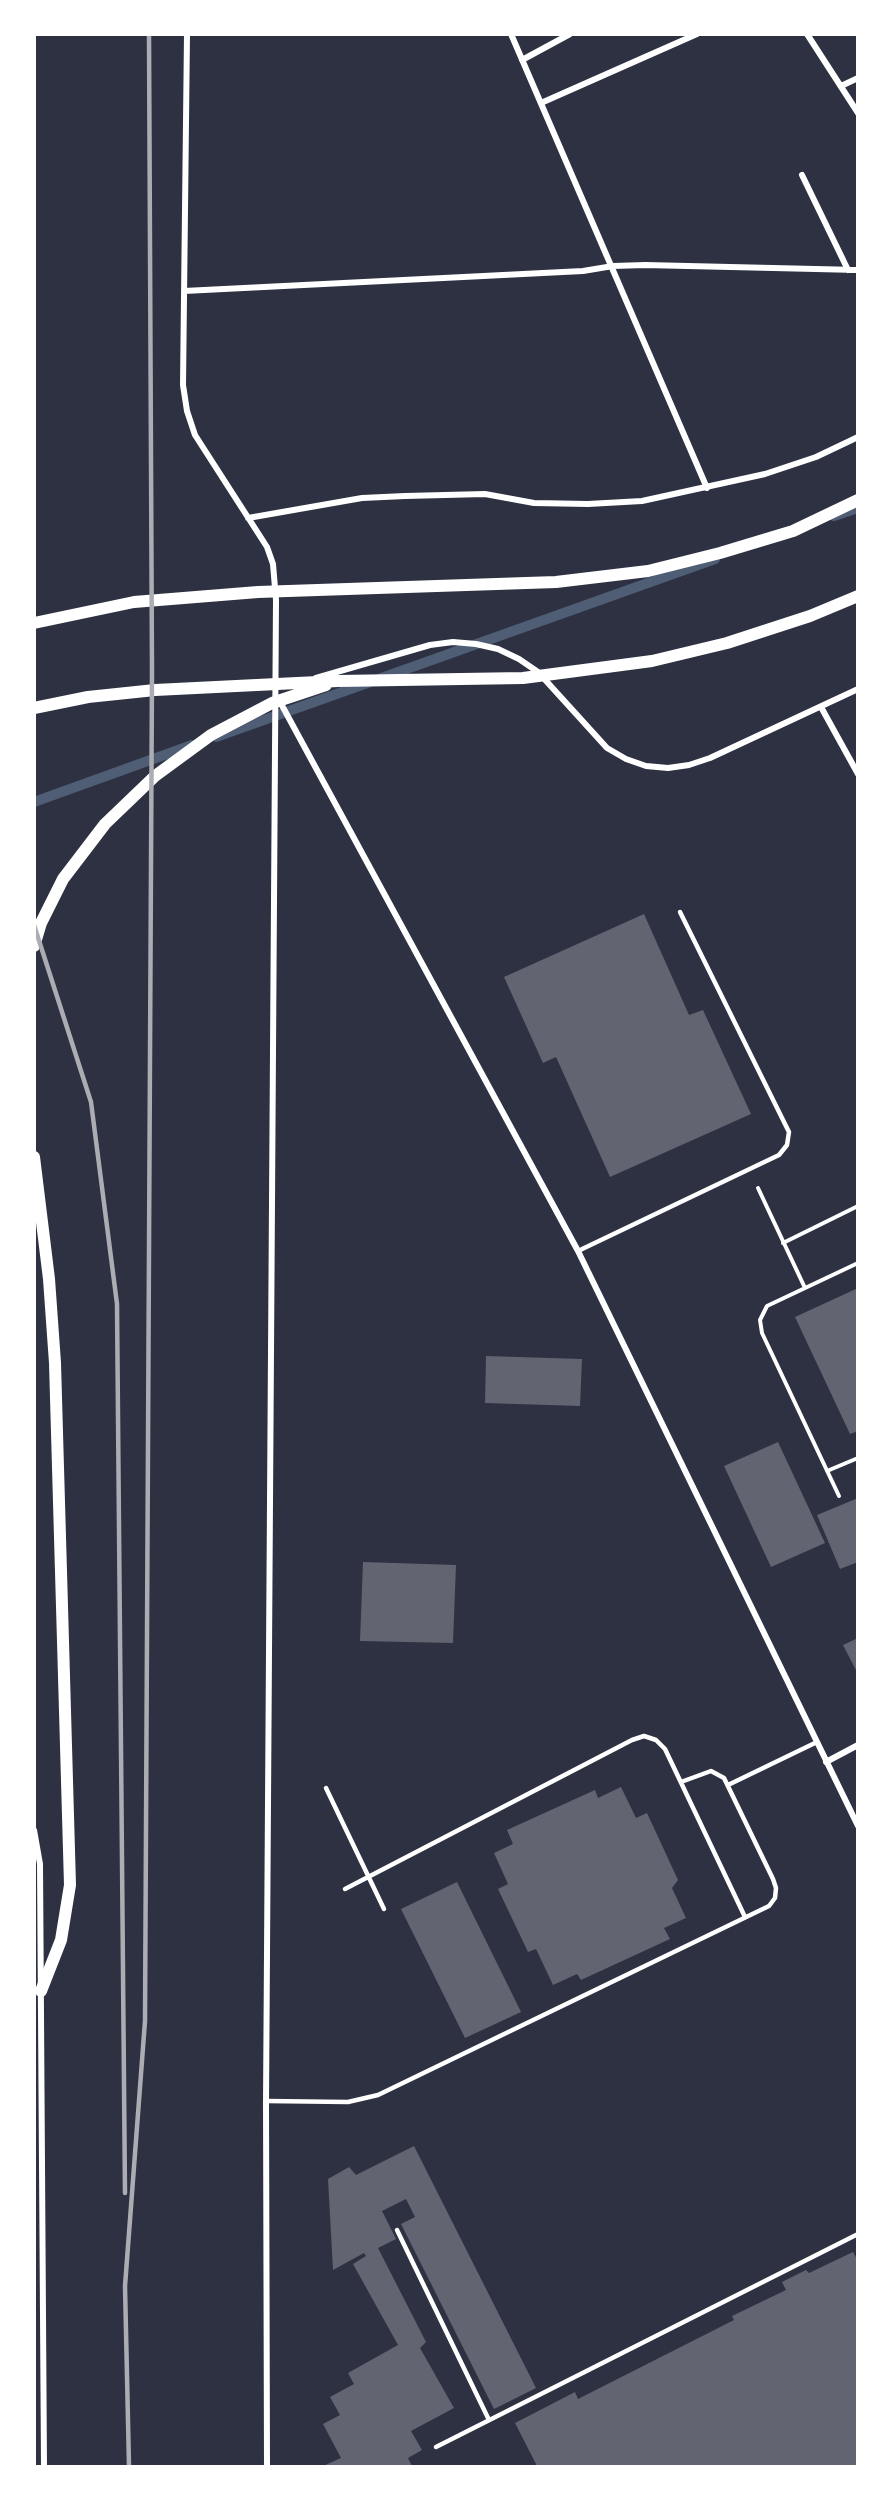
<!DOCTYPE html>
<html>
<head>
<meta charset="utf-8">
<style>
	body { margin:0 }
	#map { position:relative; width:892px; height:2501px; overflow:hidden; background:#2d3142; font-family:Georgia,serif }
	canvas { display:block }
	.frame { position:absolute; inset:0; border:36px solid #fff; pointer-events:none }
</style>
</head>
<body>
<div id="map">
<canvas width="892" height="2501"></canvas>
<div class="frame"></div>
</div>
<script>
const c = document.querySelector('canvas').getContext('2d');
c.lineJoin = 'round';
const poly = rows => new Path2D(rows.map(r => 'M' + r).join(''));
function trace(path, color, width, dash) { c.strokeStyle = color; c.lineWidth = width; c.lineCap = dash ? 'butt' : 'round'; c.setLineDash(dash || []); c.stroke(path); }
function fillPath(path, color) { c.fillStyle = color; c.fill(path, 'evenodd'); }
trace(poly([
	[834,516,858,508],
	[216,737,715,559],
	[34,802,192,745]
]), '#4f5d75', 10);
fillPath(poly([
	[644,914,689,1015,703,1010,751,1114,610,1177,556,1057,543,1063,504,977],
	[858,1288,858,1431,850,1434,795,1317],
	[486,1356,582,1359,580,1406,485,1403],
	[778,1442,825,1543,771,1567,724,1466],
	[858,1498,858,1562,840,1569,817,1515],
	[363,1562,456,1565,453,1643,360,1641],
	[858,1638,858,1674,843,1645],
	[621,1787,636,1818,647,1813,678,1880,672,1888,686,1918,664,1928,670,1939,581,1980,577,1974,553,1985,536,1949,528,1952,498,1889,508,1884,494,1853,513,1844,507,1830,595,1790,598,1798],
	[457,1882,521,2012,465,2038,401,1909],
	[414,2146,536,2388,494,2409,401,2224,415,2217,406,2199,382,2211,396,2239,378,2248,426,2342,420,2348,454,2408,411,2431,422,2450,408,2458,412,2466,323,2466,341,2458,323,2424,340,2415,330,2397,354,2384,348,2373,398,2345,353,2264,366,2256,364,2253,333,2270,328,2179,349,2167,356,2175],
	[853,2252,858,2261,858,2466,537,2466,515,2423,575,2392,578,2399,734,2320,732,2316,786,2290,782,2282,806,2270,809,2273]
]), '#626471');
trace(poly([
	[758,1188,805,1288],
	[783,1243,858,1206],
	[827,1471,858,1458],
	[839,1496,762,1333,760,1320,767,1306,858,1263]
]), '#fff', 4);
trace(poly([
	[578,1251,779,1155,787,1145,789,1132,786,1126,680,912],
	[728,1785,817,1742],
	[326,1788,384,1909],
	[345,1889,632,1740,644,1736,656,1740,665,1749,745,1917],
	[266,2101,348,2102,378,2095,769,1906,775,1898,776,1888,773,1879,724,1778,711,1771,681,1782],
	[397,2230,489,2420],
	[436,2447,858,2234]
]), '#fff', 4.5);
trace(poly([
	[187,34,183,385,187,411,195,435,267,547,273,564,276,600,266,2101,267,2466],
	[511,34,707,488],
	[807,34,858,113],
	[522,60,570,34],
	[841,86,858,78],
	[541,103,697,34],
	[802,175,848,270],
	[184,291,583,271,613,266,645,265,858,270],
	[248,518,362,498,405,496,485,494,534,503,588,504,642,501,765,474,816,457,858,437],
	[316,678,430,645,453,642,476,644,498,649,519,659,538,672,607,748,626,759,646,766,668,768,689,765,710,758,858,689],
	[279,700,578,1251,858,1826],
	[821,707,858,774],
	[826,1762,858,1745],
	[34,1830,40,1864,44,2466]
]), '#fff', 6);
trace(poly([
	[34,623,134,602,258,592,556,582,648,571,720,553,793,531,858,500],
	[34,708,88,697,155,690,338,681,523,678,652,661,727,643,810,616,858,596],
	[34,946,41,923,63,879,105,824,155,776,211,735,272,703,326,685],
	[34,1157,49,1279,55,1363,70,1885,61,1940,41,1991]
]), '#fff', 12);
trace(poly([
	[34,925,91,1102,117,1304,125,2193],
	[129,2466,125,2286,145,2021,152,672,149,34]
]), '#abadb3', 4.5);
</script>
</body>
</html>
